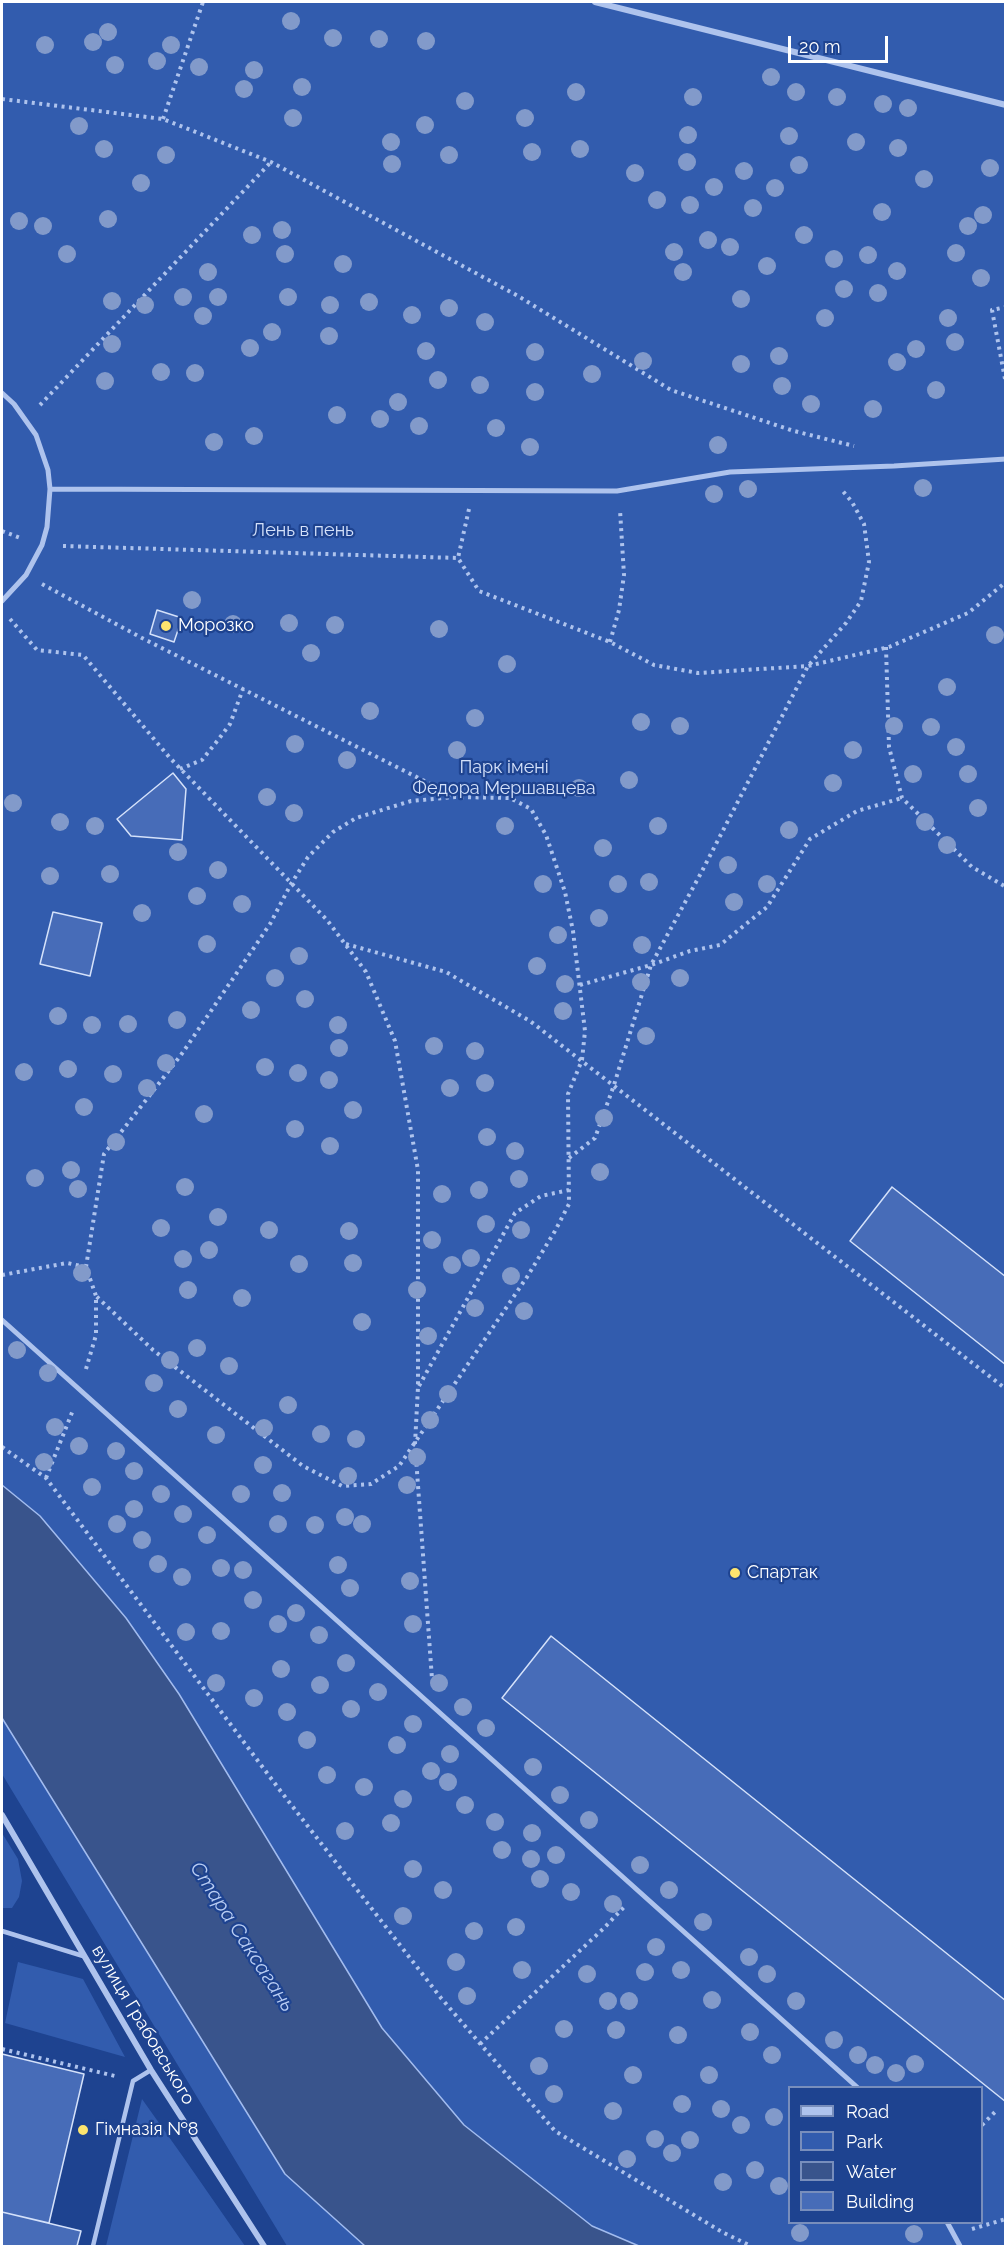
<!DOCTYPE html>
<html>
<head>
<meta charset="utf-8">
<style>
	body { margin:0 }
	#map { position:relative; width:1007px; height:2248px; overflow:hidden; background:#1e4390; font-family:Raleway,sans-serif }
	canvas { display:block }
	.frame { position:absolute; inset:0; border:3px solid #fff; pointer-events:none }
	.legend { position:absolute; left:788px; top:2086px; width:195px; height:138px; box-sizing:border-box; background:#1e4390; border:2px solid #788ebc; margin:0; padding:8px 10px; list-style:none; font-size:18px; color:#fff }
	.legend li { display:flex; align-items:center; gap:12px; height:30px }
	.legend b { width:30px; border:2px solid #788ebc }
	.scale { position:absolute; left:788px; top:36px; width:100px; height:27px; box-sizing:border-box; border:3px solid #fff; border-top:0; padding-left:8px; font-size:18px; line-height:21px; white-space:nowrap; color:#fff; -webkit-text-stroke:4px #1e4390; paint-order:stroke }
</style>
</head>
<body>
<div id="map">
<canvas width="1007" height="2248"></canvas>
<div class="frame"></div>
<ul class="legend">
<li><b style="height:8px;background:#aec3ed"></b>Road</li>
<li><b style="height:16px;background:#325cae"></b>Park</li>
<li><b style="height:16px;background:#39548c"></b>Water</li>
<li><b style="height:16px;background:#476cb8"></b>Building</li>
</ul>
<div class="scale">20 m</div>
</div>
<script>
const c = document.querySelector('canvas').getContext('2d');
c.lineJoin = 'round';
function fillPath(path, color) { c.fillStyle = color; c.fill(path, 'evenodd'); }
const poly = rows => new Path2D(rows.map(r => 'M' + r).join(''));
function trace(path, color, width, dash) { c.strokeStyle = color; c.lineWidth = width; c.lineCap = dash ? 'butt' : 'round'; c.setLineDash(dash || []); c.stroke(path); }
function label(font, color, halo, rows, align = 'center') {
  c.font = font + ' Raleway,sans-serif'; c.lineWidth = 4.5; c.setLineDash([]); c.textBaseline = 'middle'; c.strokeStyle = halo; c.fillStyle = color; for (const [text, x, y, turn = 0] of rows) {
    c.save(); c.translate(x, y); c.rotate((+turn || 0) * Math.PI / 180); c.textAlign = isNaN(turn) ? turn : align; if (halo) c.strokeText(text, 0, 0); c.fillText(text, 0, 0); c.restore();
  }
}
fillPath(poly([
	[2,2,1005,2,1005,2246,639,2246,592,2226,464,2125,382,2028,179,1694,126,1618,40,1516,2,1485],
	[790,2088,982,2088,982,2222,790,2222],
	[2,1718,285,2174,365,2246,287,2246,2,1774],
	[2,1833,18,1859,22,1881,19,1897,12,1908,2,1908],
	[18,1962,83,1979,125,2057,5,2023],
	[142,2099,186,2161,245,2246,106,2246]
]), '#325cae');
const water = poly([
	[2,1485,40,1516,126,1618,179,1694,382,2028,464,2125,592,2226,639,2246,365,2246,285,2174,2,1718,2,1485]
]);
fillPath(water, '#39548c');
trace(water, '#a2bcef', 1.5);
const building = poly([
	[157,610,182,618,174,642,150,634,157,610],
	[173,773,186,789,182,840,131,836,117,819,173,773],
	[53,912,102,923,90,976,40,964,53,912],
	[892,1187,1006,1277,1006,1365,850,1241,892,1187],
	[551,1636,1006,2001,1006,2102,502,1698,551,1636],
	[2,2054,84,2074,49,2223,2,2212,2,2054],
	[2,2212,81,2231,77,2246,2,2246,2,2212]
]);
fillPath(building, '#476cb8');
trace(building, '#d4e1fa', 1.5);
trace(poly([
	[2,99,163,119,271,162,518,296,671,390,794,431,854,446],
	[163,119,203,2],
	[1005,379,992,310,1006,307],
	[40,405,271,162],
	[469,509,458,558,479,591,610,642,654,665,698,673,808,666,889,647,968,613,1006,582],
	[2,531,23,539],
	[63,546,458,558],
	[42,584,142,638,454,796],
	[10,619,37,650,83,655,170,758,327,920,366,972,395,1041,418,1170,418,1387,415,1444,432,1679],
	[610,642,619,610,624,575,620,510],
	[886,647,889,747,902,798,972,867,1006,887],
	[180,769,202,760,218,740,230,724,243,689],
	[346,944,446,972,530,1021,1006,1389],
	[580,985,651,965,690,951,720,945,767,907,810,839,857,811,902,798],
	[569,1158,595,1138,614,1085,651,965,701,873,808,666,846,623,861,601,869,562,864,524,852,502,841,489],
	[2,1275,67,1263,86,1267],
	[86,1369,96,1335,96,1296,86,1267,104,1154,181,1055,270,924,291,884,308,857,333,832,356,818,411,801,455,797,510,798,531,809,546,835,565,892,573,931,585,1031,582,1060,568,1094,569,1204,555,1231,527,1277,399,1466,371,1484,342,1486,303,1466,153,1350,96,1296],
	[419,1386,515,1213,541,1196,569,1190],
	[2,1447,46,1478,279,1789,441,1998,555,2131,722,2232,751,2246],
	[46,1478,73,1410],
	[480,2044,603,1929,626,1905],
	[2,2049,115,2076],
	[982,2125,995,2112],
	[972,2229,1006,2219]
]), '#aec3ed', 4, [3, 4.5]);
trace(poly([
	[2,1931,83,1956],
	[93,2246,133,2081,151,2070]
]), '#aec3ed', 4.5);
trace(poly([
	[2,393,14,404,36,435,48,470,50,489,47,527,42,545,26,575,2,601],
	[50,489,617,491,730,472,894,466,1006,459],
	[2,1320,858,2088],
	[947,2222,960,2246]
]), '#aec3ed', 5);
trace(poly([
	[595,2,1006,105],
	[2,1815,151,2070,264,2246]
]), '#aec3ed', 6);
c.fillStyle = '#829aca';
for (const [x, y] of [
	[291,21],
	[108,32],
	[333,38],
	[379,39],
	[426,41],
	[93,42],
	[45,45],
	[171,45],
	[157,61],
	[115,65],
	[199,67],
	[254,70],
	[771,77],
	[302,87],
	[244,89],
	[576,92],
	[796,92],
	[693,97],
	[837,97],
	[465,101],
	[883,104],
	[908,108],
	[293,118],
	[525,118],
	[425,125],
	[79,126],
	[688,135],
	[789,136],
	[391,142],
	[856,142],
	[898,148],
	[104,149],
	[580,149],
	[532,152],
	[166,155],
	[449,155],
	[687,162],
	[392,164],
	[799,165],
	[990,168],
	[744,171],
	[635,173],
	[924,179],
	[141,183],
	[714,187],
	[775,188],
	[657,200],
	[690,205],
	[753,208],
	[882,212],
	[983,215],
	[108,219],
	[19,221],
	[43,226],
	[968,226],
	[282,230],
	[252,235],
	[804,235],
	[708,240],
	[730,247],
	[674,252],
	[956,253],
	[67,254],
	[285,254],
	[868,255],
	[834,259],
	[343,264],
	[767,266],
	[897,271],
	[208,272],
	[683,272],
	[981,278],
	[844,289],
	[878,293],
	[183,297],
	[218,297],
	[288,297],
	[741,299],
	[112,301],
	[369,302],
	[145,305],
	[330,305],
	[449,308],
	[412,315],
	[203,316],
	[825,318],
	[948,318],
	[485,322],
	[272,332],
	[329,336],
	[955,342],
	[112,344],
	[250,348],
	[916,349],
	[426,351],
	[535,352],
	[779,356],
	[643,361],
	[897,362],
	[741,364],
	[161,372],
	[195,373],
	[592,374],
	[438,380],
	[105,381],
	[480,385],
	[782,386],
	[936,390],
	[535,392],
	[398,402],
	[811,404],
	[873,409],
	[337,415],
	[380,419],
	[419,426],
	[496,428],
	[254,436],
	[214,442],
	[718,445],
	[530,447],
	[923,488],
	[748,489],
	[714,494],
	[192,600],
	[289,623],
	[233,624],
	[335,625],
	[439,629],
	[995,635],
	[311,653],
	[507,664],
	[947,687],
	[370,711],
	[475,718],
	[641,722],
	[680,726],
	[894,726],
	[931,727],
	[295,744],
	[956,747],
	[457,750],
	[853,750],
	[347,760],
	[913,774],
	[968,774],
	[629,780],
	[833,783],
	[579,788],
	[267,797],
	[13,803],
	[978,808],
	[294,813],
	[60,822],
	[925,822],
	[95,826],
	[505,826],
	[658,826],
	[789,830],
	[947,845],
	[603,848],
	[178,852],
	[728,865],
	[218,870],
	[110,874],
	[50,876],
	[649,882],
	[543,884],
	[618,884],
	[767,884],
	[197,896],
	[734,902],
	[242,904],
	[142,913],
	[599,918],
	[558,935],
	[207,944],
	[642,945],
	[299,956],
	[537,966],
	[275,978],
	[680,978],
	[641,982],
	[565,984],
	[305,999],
	[251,1010],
	[563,1011],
	[58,1016],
	[177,1020],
	[128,1024],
	[92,1025],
	[338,1025],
	[646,1036],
	[434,1046],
	[339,1048],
	[475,1051],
	[166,1063],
	[265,1067],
	[68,1069],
	[24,1072],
	[298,1073],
	[113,1074],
	[329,1080],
	[485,1083],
	[147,1088],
	[450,1088],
	[84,1107],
	[353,1110],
	[204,1114],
	[604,1118],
	[295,1129],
	[487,1137],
	[116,1142],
	[330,1146],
	[515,1151],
	[71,1170],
	[600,1172],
	[35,1178],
	[519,1179],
	[185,1187],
	[78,1189],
	[479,1190],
	[442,1194],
	[218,1217],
	[486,1224],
	[161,1228],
	[269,1230],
	[521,1230],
	[349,1231],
	[432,1240],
	[209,1250],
	[471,1258],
	[183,1259],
	[353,1263],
	[299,1264],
	[452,1265],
	[82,1273],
	[511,1276],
	[188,1290],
	[417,1290],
	[242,1298],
	[475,1308],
	[524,1311],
	[362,1322],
	[428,1336],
	[197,1348],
	[17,1350],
	[170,1360],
	[229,1366],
	[48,1373],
	[154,1383],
	[448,1394],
	[288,1405],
	[178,1409],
	[430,1420],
	[55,1427],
	[264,1428],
	[321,1434],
	[216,1435],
	[356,1439],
	[79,1446],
	[116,1451],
	[417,1457],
	[44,1462],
	[263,1465],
	[134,1471],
	[348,1476],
	[407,1485],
	[92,1487],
	[282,1493],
	[161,1494],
	[241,1494],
	[134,1509],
	[183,1514],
	[345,1517],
	[117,1524],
	[278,1524],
	[362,1524],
	[315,1525],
	[207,1535],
	[142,1540],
	[158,1564],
	[338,1565],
	[221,1568],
	[243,1570],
	[182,1577],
	[410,1581],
	[350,1588],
	[253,1600],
	[296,1613],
	[278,1624],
	[413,1624],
	[221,1631],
	[186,1632],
	[319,1635],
	[346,1663],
	[281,1669],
	[216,1683],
	[439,1683],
	[320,1685],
	[378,1692],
	[254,1698],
	[463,1707],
	[351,1709],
	[287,1712],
	[413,1724],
	[486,1728],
	[307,1740],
	[397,1745],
	[450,1754],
	[533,1767],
	[431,1771],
	[327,1775],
	[448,1782],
	[364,1787],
	[560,1795],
	[403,1799],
	[465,1805],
	[589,1820],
	[495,1822],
	[391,1823],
	[345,1831],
	[532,1833],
	[502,1850],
	[556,1855],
	[531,1859],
	[640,1865],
	[413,1869],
	[540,1879],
	[443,1890],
	[669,1890],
	[571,1892],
	[613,1904],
	[403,1916],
	[703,1922],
	[516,1927],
	[474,1931],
	[656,1947],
	[749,1957],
	[456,1962],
	[522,1970],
	[681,1970],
	[645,1972],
	[587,1974],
	[767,1974],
	[467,1996],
	[712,2000],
	[608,2001],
	[629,2001],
	[796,2001],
	[564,2029],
	[616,2030],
	[750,2032],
	[678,2035],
	[834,2040],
	[772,2055],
	[858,2055],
	[915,2064],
	[875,2065],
	[539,2066],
	[896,2073],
	[633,2075],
	[709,2075],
	[554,2094],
	[682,2104],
	[721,2109],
	[613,2111],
	[774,2117],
	[741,2125],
	[655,2139],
	[690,2140],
	[672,2153],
	[627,2159],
	[755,2170],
	[723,2182],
	[779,2186],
	[800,2233],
	[914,2234]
]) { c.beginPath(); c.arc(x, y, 9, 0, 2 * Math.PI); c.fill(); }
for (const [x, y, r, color] of [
	[166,626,6,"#fce46e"],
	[735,1573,6,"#fce46e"],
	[83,2130,6,"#fce46e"]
]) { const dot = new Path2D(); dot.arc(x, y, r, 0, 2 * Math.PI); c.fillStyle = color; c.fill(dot); trace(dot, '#1e4390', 2); }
label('18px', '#d4e1fa', '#1e4390', [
	["Лень в пень",303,531],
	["Парк імені",504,768],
	["Федора Мершавцева",504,789]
]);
label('18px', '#fff', '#1e4390', [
	["Морозко",178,626],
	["Спартак",747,1573],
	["Гімназія №8",95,2130]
], 'left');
label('18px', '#fff', '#1e4390', [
	["вулиця Грабовського",143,2025,59]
]);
label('italic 20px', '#bacef4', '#1e4390', [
	["Стара Саксагань",242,1937,57]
]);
</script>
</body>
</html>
